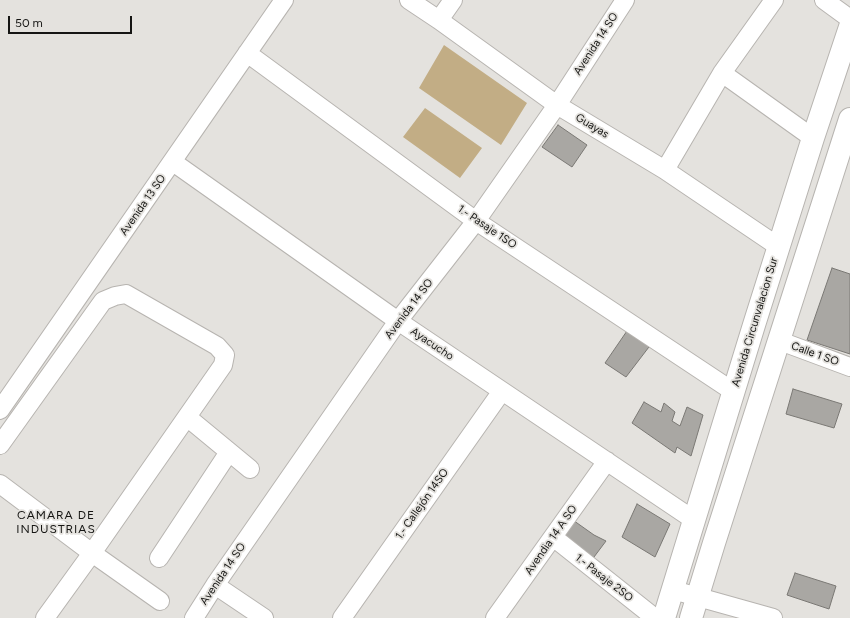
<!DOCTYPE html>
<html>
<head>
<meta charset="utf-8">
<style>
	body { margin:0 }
	#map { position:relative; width:850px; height:618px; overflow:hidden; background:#e4e2de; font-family:Figtree,sans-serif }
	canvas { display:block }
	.scale { position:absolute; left:8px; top:16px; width:124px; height:18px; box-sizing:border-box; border:2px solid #151513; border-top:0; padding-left:5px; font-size:12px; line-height:14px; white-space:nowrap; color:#151513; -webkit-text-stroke:3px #e4e2de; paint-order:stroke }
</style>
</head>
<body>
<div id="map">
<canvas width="850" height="618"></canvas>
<div class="scale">50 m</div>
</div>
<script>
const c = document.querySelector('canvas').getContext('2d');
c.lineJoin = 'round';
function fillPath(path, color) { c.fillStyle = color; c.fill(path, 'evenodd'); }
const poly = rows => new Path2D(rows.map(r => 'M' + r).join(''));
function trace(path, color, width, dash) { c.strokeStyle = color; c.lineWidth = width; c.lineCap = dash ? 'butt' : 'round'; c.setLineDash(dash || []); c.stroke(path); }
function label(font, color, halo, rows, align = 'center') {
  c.font = font + ' Figtree,sans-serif'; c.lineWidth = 3.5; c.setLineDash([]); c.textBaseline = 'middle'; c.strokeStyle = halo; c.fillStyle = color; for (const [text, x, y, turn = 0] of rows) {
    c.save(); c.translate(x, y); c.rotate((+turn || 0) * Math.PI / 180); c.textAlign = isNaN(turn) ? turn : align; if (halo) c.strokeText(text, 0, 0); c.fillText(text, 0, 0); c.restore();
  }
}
fillPath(poly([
	[444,45,527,103,501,145,419,88],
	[425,108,482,148,460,178,403,137]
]), '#c2ad85');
const building = poly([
	[558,125,587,145,572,167,542,147,558,125],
	[832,268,850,274,850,354,807,340,832,268],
	[629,328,652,343,626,377,605,363,629,328],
	[793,389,842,404,834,428,786,414,793,389],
	[644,402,661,412,664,403,675,412,672,421,680,426,687,407,703,415,691,456,677,447,675,453,632,423,644,402],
	[637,504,670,524,655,557,622,537,637,504],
	[570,518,594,535,606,541,591,561,558,537,570,518],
	[795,573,836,586,829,609,787,595,795,573]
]);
fillPath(building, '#a9a7a3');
trace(building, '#7a7874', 1);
const minor = poly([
	[409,0,439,20,557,105,665,170,779,247],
	[824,0,850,19],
	[439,20,453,0],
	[247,53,476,221,734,392],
	[722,73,813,138],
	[173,162,398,321,694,520],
	[665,170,722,73,774,0],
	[780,341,850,367],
	[0,410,284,0],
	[187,417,250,469],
	[0,445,103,301,115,296,126,294,217,346,225,355,223,365,92,553,160,601],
	[0,484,92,553,45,618],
	[553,537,655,618],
	[159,558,229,452],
	[215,585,264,618],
	[673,590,773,618],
	[194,618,215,585,398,321,476,221,557,105,625,0],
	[342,618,502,391],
	[495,618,607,461]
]);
const major = poly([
	[664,618,754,325,813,138,850,27],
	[691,618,714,543,850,119]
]);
trace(minor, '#b7b4b0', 20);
trace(major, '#b7b4b0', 24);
trace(minor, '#fff', 18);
trace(major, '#fff', 22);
label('11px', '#151513', '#e4e2de', [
	["Avenida 14 SO",596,44,-57],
	["Guayas",592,126,31],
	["Avenida 13 SO",143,205,-55],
	["1.- Pasaje 1SO",487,227,34],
	["Avenida 14 SO",409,309,-53],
	["Avenida Circunvalacion Sur",755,322,-73],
	["Ayacucho",432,344,34],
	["Calle 1 SO",815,354,20],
	["1.- Callejón 14SO",422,504,-55],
	["Avendia 14 A SO",551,540,-55],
	["Avenida 14 SO",223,574,-56],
	["1.- Pasaje 2SO",604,578,38]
]);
c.letterSpacing = '1px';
label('12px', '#151513', '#e4e2de', [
	["CAMARA DE",56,515],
	["INDUSTRIAS",56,529]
]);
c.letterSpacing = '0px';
</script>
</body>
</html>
